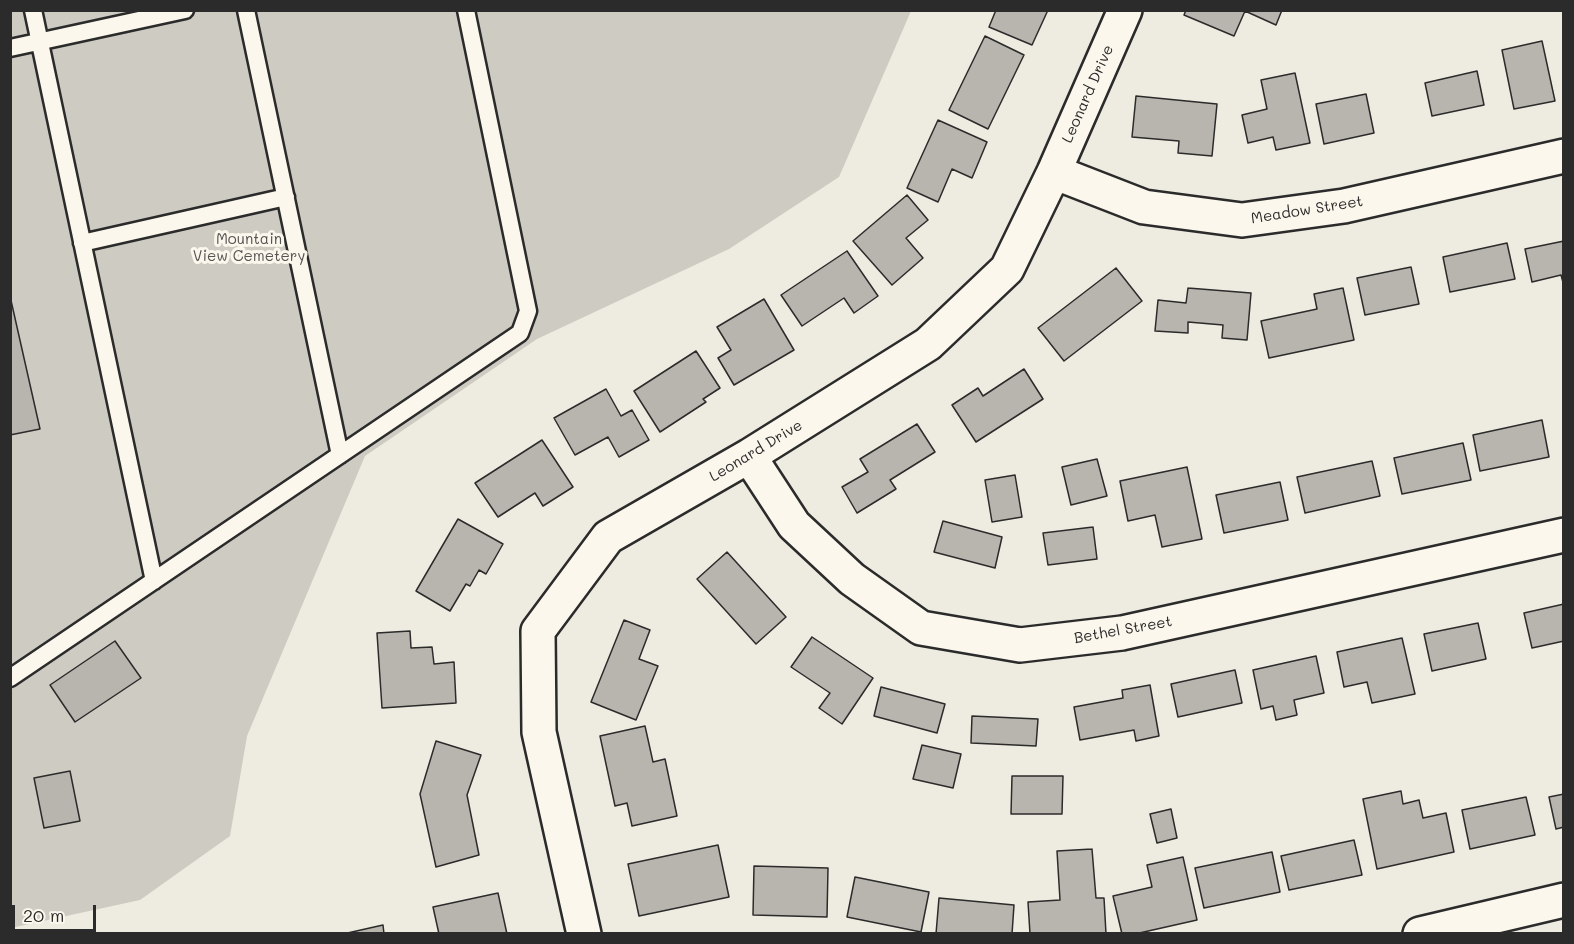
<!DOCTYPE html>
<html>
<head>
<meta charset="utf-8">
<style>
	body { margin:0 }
	#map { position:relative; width:1574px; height:944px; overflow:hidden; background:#eeebe0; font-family:Mali,sans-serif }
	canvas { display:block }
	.frame { position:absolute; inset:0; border:12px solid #2b2b2b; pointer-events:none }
	.scale { position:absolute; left:12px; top:905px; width:84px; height:27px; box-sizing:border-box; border:3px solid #2b2b2b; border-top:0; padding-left:8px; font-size:18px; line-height:21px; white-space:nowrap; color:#2b2b2b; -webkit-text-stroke:4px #fbf7ec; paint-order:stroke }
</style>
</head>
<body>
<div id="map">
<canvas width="1574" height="944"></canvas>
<div class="frame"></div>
<div class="scale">20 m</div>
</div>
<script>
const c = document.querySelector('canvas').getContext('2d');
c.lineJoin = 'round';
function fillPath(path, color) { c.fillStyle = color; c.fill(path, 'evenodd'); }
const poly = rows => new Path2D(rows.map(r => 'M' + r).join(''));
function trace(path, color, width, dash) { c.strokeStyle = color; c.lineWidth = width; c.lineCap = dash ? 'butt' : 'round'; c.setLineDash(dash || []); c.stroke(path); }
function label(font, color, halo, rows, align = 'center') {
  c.font = font + ' Mali,sans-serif'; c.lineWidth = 6; c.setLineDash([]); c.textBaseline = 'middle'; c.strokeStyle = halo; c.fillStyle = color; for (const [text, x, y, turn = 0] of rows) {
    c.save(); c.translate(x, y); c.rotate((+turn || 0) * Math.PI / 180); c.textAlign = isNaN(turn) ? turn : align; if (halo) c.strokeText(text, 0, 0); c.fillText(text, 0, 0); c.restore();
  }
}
fillPath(poly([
	[10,11,911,11,839,177,729,249,537,339,365,456,247,736,230,836,140,900,11,928]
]), '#cecbc2');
const building = poly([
	[996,10,1048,10,1032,45,989,27,996,10],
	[1186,10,1282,10,1276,25,1245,11,1234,36,1184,15,1186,10],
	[985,36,1024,55,988,129,949,110,985,36],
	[1542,41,1555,101,1514,109,1502,50,1542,41],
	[1477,71,1484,105,1432,116,1425,83,1477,71],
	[1295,73,1310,143,1276,150,1273,137,1248,143,1242,115,1267,109,1261,80,1295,73],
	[1366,94,1374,133,1324,144,1316,104,1366,94],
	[1136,96,1217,104,1212,156,1178,153,1179,141,1132,137,1136,96],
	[938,120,987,142,972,178,952,169,938,202,907,188,938,120],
	[907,195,928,220,906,238,923,258,892,285,853,241,907,195],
	[1564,241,1564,286,1561,275,1532,282,1525,249,1564,241],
	[1507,243,1515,279,1450,292,1443,257,1507,243],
	[847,251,878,296,854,313,844,298,802,326,781,295,847,251],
	[1411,267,1419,304,1365,315,1357,278,1411,267],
	[1116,268,1142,301,1064,361,1038,328,1116,268],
	[1188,288,1251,293,1247,340,1222,338,1223,325,1188,322,1188,333,1155,331,1158,300,1186,303,1188,288],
	[1343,288,1354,340,1269,358,1261,321,1317,309,1314,294,1343,288],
	[10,296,40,429,10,435,10,296],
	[764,299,794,350,734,385,718,358,731,350,717,327,764,299],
	[696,351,720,388,703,399,706,402,660,432,634,391,696,351],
	[1024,369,1043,399,976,442,952,405,978,388,983,396,1024,369],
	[606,389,621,416,632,410,649,440,619,457,608,437,575,455,554,418,606,389],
	[1542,420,1549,457,1480,471,1473,435,1542,420],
	[917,424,935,452,890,480,896,489,857,513,842,487,868,472,860,459,917,424],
	[542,440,573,487,543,506,535,493,498,517,475,483,542,440],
	[1463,443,1471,480,1402,494,1394,458,1463,443],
	[1097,459,1107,496,1071,505,1062,467,1097,459],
	[1372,461,1380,496,1305,513,1297,477,1372,461],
	[1187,467,1202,539,1162,547,1155,515,1128,521,1120,481,1187,467],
	[1015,475,1022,517,992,522,985,480,1015,475],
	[1280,482,1288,520,1224,533,1216,495,1280,482],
	[458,519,503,544,486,574,479,570,470,586,466,584,450,611,416,591,458,519],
	[943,521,1002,537,995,568,934,552,943,521],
	[1093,527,1097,559,1048,565,1043,533,1093,527],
	[727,552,786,617,756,644,697,579,727,552],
	[1564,604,1564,641,1532,648,1524,613,1564,604],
	[624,620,650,630,639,659,658,666,636,720,591,702,624,620],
	[1478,623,1486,659,1432,671,1424,634,1478,623],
	[410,631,411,648,432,647,434,664,454,662,456,703,382,708,377,633,410,631],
	[812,637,873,678,842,724,819,708,830,693,791,667,812,637],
	[1402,638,1415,694,1372,703,1367,682,1344,687,1337,652,1402,638],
	[115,641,141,678,75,722,50,685,115,641],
	[1316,656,1324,693,1294,700,1297,715,1276,720,1273,706,1261,709,1253,670,1316,656],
	[1235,670,1242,703,1178,717,1171,684,1235,670],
	[1150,685,1159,736,1136,741,1134,730,1080,740,1074,707,1123,698,1122,690,1150,685],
	[881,687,945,704,937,733,874,716,881,687],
	[972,716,1038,719,1036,746,971,743,972,716],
	[645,726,653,762,665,759,677,816,632,826,627,803,615,806,600,736,645,726],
	[436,741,481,755,467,795,479,855,436,867,420,794,436,741],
	[922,745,961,754,953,788,913,779,922,745],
	[70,771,80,821,44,828,34,778,70,771],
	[1012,776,1063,776,1062,814,1011,814,1012,776],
	[1401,791,1403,804,1419,800,1423,818,1446,813,1454,852,1377,869,1363,799,1401,791],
	[1564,794,1564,827,1556,829,1549,797,1564,794],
	[1526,797,1535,835,1470,849,1462,810,1526,797],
	[1171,809,1177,838,1157,843,1150,814,1171,809],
	[1354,840,1362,875,1289,890,1281,856,1354,840],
	[718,845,729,897,639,916,628,864,718,845],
	[1092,849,1096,898,1104,898,1106,934,1030,934,1028,902,1060,900,1057,851,1092,849],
	[1272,852,1280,892,1204,908,1195,868,1272,852],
	[1183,857,1197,920,1135,934,1122,934,1113,896,1152,887,1147,865,1183,857],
	[754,866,828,868,827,917,753,915,754,866],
	[855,877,929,892,921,932,847,917,855,877],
	[498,893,507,934,439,934,433,907,498,893],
	[939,898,1014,905,1012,934,936,934,939,898],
	[383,925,384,934,343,934,383,925]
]);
fillPath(building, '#b8b5ae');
trace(building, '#2b2b2b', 1.5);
const lane = poly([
	[33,10,154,581],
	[246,10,340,455],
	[10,48,185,10],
	[82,243,286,197],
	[10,678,520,333,528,311,466,10]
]);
const street = poly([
	[1054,172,1144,207,1242,220,1344,206,1564,156],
	[749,456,794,525,852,579,921,628,1020,645,1122,633,1564,535],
	[584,934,539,732,538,631,608,537,749,456,928,344,1007,269,1054,172,1125,10],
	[1420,934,1564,900]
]);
trace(lane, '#2b2b2b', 21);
trace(street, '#2b2b2b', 38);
trace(lane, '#fbf7ec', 16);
trace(street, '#fbf7ec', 33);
label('15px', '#2b2b2b', '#fbf7ec', [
	["Leonard Drive",1088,94,-66],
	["Meadow Street",1307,210,-9],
	["Leonard Drive",756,451,-31],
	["Bethel Street",1123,630,-10]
]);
label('15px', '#545351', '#fbf7ec', [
	["Mountain",249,239],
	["View Cemetery",249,256]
]);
</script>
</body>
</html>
